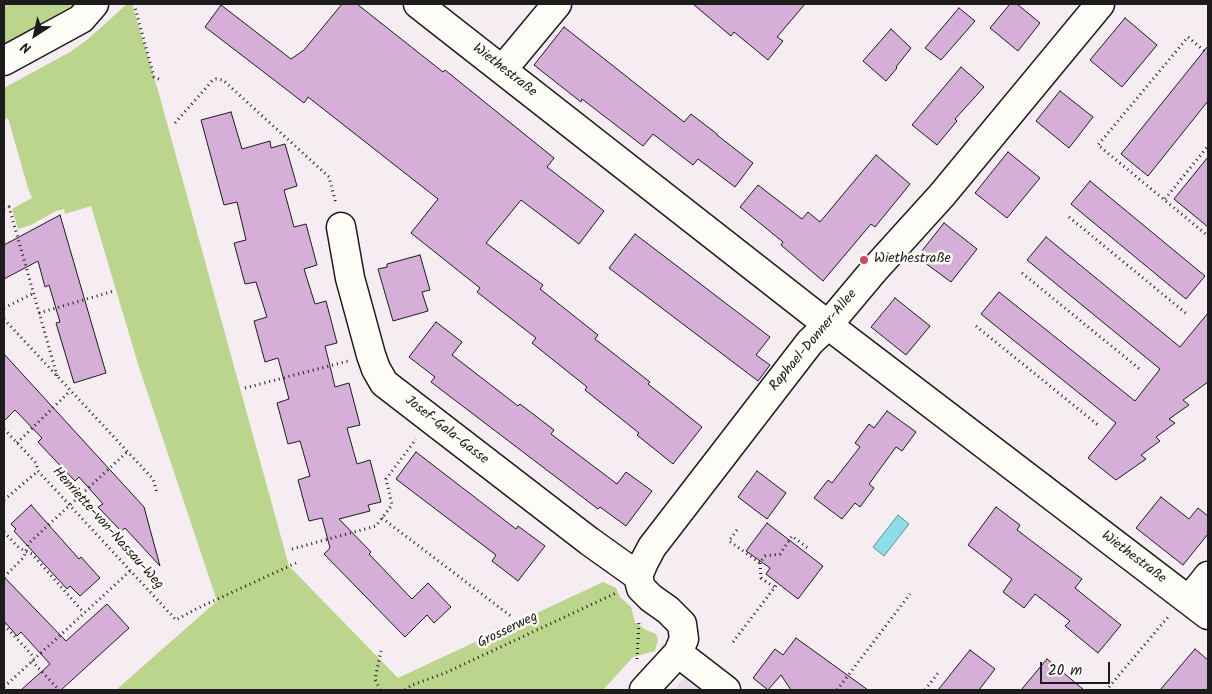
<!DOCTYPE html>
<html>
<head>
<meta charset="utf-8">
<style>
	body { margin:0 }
	#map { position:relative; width:1212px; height:694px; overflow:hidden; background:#f5edf1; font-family:Kalam,sans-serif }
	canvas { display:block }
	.frame { position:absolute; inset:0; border:5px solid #1c1c1c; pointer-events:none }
	.north { position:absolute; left:10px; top:10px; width:50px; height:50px; -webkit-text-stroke:4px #fdfcf7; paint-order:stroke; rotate:215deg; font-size:14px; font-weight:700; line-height:20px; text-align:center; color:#1c1c1c }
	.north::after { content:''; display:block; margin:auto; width:18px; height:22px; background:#1c1c1c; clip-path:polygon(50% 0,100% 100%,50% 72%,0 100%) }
	.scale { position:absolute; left:1040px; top:662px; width:70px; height:22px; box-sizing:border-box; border:2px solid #1c1c1c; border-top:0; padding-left:6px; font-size:15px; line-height:18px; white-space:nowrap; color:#1c1c1c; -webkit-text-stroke:4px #fdfcf7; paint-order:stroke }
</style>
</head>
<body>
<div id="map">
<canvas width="1212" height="694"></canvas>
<div class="frame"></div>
<div class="north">N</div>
<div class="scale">20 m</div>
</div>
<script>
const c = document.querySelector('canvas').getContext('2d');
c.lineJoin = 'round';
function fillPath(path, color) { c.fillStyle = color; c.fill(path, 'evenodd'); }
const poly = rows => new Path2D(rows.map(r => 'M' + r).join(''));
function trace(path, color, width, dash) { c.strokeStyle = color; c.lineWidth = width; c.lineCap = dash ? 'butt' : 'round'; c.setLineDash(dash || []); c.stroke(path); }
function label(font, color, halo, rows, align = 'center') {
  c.font = font + ' Kalam,sans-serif'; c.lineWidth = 5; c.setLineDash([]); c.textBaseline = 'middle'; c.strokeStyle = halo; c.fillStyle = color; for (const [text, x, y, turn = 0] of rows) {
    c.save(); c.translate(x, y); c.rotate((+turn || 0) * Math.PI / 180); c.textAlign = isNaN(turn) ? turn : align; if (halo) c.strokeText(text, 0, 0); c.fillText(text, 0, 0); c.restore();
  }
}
fillPath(poly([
	[688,674,708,690,673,690]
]), '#ecdaea');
fillPath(poly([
	[4,4,75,4,4,45],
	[127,4,132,4,157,87,289,566,398,678,603,582,616,588,620,597,631,607,635,622,646,630,656,634,658,640,655,651,633,657,603,690,116,690,217,601,138,364,91,206,65,214,64,209,56,211,31,225,18,229,12,209,32,198,28,188,8,118,4,120,4,88,70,52,88,39]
]), '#bcd58c');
const water = poly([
	[898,515,909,524,884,556,873,547,898,515]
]);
fillPath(water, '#8ddee7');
trace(water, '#609096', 1);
const building = poly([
	[342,4,357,4,443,72,445,70,554,158,547,167,604,211,579,244,521,200,486,243,543,285,540,289,598,335,595,339,650,382,648,384,702,427,673,464,637,435,639,433,585,390,587,387,532,343,536,338,477,292,480,288,411,233,438,199,308,97,304,103,205,27,221,5,291,59,304,50,342,4],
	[693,4,805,4,777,37,783,41,768,60,734,32,731,36,693,4],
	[1010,4,1017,4,1040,23,1018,51,990,28,1010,4],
	[959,8,975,21,941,60,925,48,959,8],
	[1125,18,1157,45,1122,87,1090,60,1125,18],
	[564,27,684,122,691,114,717,134,717,135,753,163,735,187,698,159,693,165,653,134,643,146,582,99,581,102,534,65,564,27],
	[891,29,911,48,896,67,897,68,886,81,863,61,891,29],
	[1208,46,1208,101,1148,176,1121,154,1208,46],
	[961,67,984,87,955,119,957,121,937,145,912,125,961,67],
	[1060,91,1093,117,1069,148,1036,121,1060,91],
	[231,112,242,149,270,141,271,148,285,144,297,186,284,190,294,227,306,224,317,265,304,269,315,304,326,301,337,343,325,346,330,366,335,387,349,383,360,425,347,428,357,464,370,460,381,502,368,505,370,511,339,519,371,552,369,554,412,599,428,583,451,607,434,623,427,615,405,637,324,554,330,548,322,518,309,521,298,480,310,476,300,441,288,444,277,403,289,399,278,358,265,362,254,321,267,317,256,282,245,284,234,243,246,240,237,202,224,205,201,120,231,112],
	[1008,152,1040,178,1007,218,975,193,1008,152],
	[876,155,910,184,875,227,871,224,823,281,781,245,783,242,740,207,758,185,802,219,808,212,820,222,876,155],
	[1208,157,1208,227,1174,199,1208,157],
	[1090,181,1205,276,1186,299,1071,204,1090,181],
	[60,215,106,373,74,383,56,323,60,322,49,285,45,287,38,261,4,279,4,245,60,215],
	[944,223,977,249,951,282,917,257,944,223],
	[635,234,770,337,756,355,770,365,758,381,609,268,635,234],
	[1046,237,1180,347,1208,313,1208,382,1183,400,1189,405,1169,419,1175,423,1156,437,1160,441,1141,455,1146,459,1116,480,1088,458,1116,423,981,314,999,292,1135,401,1160,369,1027,260,1046,237],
	[420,255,430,290,422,292,428,311,393,321,378,269,387,267,387,264,420,255],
	[895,298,930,326,906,355,871,327,895,298],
	[436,322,462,342,452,355,518,406,520,404,554,430,551,434,617,484,626,472,652,491,626,526,600,507,598,509,431,382,435,377,409,357,436,322],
	[4,354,144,507,160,566,125,528,121,531,98,507,103,504,79,477,75,481,54,459,38,442,42,438,15,410,4,421,4,354],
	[887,411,916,432,902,451,896,447,869,484,874,488,860,507,855,503,842,519,814,498,828,480,832,483,860,447,855,443,869,424,874,428,887,411],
	[416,452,516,529,518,526,545,546,518,581,492,561,496,555,396,479,416,452],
	[757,471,786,493,767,519,738,497,757,471],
	[1161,497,1189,519,1198,508,1208,516,1208,534,1183,565,1136,528,1161,497],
	[31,505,79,559,81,557,100,578,80,596,70,586,67,589,14,531,16,529,11,524,31,505],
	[996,507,1020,525,1017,530,1082,579,1075,588,1121,625,1098,653,1065,626,1070,621,1035,594,1024,608,1003,592,1012,579,968,545,996,507],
	[767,523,823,566,798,599,766,574,770,568,746,551,767,523],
	[4,577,66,641,107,604,129,628,61,690,21,690,50,664,21,632,17,636,4,621,4,577],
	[796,638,868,690,791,690,781,675,768,690,753,678,775,649,783,655,796,638],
	[1195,649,1208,660,1208,690,1160,690,1195,649],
	[970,650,995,669,979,690,938,690,970,650],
	[1047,659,1084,690,1021,690,1047,659]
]);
fillPath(building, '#d6afd8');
trace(building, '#1c1c1c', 1);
const minor = poly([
	[418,4,828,325,1208,615],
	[4,61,81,19,94,4],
	[503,69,557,4],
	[341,227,350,278,371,355,376,369,384,383,589,541,638,576],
	[1189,600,1208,576],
	[678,653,726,690],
	[644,690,678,653,684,639,682,624,668,610,651,598,641,588,638,576,644,562,652,547,810,342,828,325,875,269,942,195,1100,4]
]);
trace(minor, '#1c1c1c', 31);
trace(poly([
	[134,4,154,77,161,80],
	[1208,54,1188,37,1098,145,1208,236],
	[175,123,212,81,216,79,223,80,329,177,336,204],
	[1165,199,1208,146],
	[4,209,9,207,58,379],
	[1069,217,1188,315],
	[1022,273,1142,371],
	[4,308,34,293],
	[39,313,114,291],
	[4,319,153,479,157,493],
	[976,326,1098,425],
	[245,388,348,361],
	[4,429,36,463,38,471,176,620,198,608,296,563],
	[17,443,70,391],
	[4,500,38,471],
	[382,518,512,617],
	[737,530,729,541,760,563,765,556,780,554,792,536,809,549],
	[4,532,19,548,32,554,84,613],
	[292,549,376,526,392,505,386,479,416,439],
	[760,563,761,578,774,587],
	[4,577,24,557,28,544,127,452],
	[4,625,35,658],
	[733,642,778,583],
	[637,659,639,621],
	[32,661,59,690],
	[4,687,130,571],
	[1109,687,1168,617],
	[380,690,375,679,381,651],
	[405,690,412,685,445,673,616,593],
	[837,690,910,594],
	[925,690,938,673]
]), '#1c1c1c', 3, [1, 4]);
trace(minor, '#fdfcf7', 28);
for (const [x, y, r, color] of [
	[864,260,5,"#d1495b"]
]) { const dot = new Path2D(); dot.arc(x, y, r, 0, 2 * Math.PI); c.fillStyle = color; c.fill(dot); trace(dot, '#fdfcf7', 2); }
label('14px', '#1c1c1c', '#fdfcf7', [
	["Wiethestraße",504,71,38],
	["Raphael-Donner-Allee",814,341,-50],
	["Josef-Gala-Gasse",446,431,38],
	["Henriette-von-Nassau-Weg",107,529,48],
	["Wiethestraße",1133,558,37],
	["Grosserweg",508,631,-26]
]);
label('14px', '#1c1c1c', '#fdfcf7', [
	["Wiethestraße",874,260]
], 'left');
</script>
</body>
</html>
